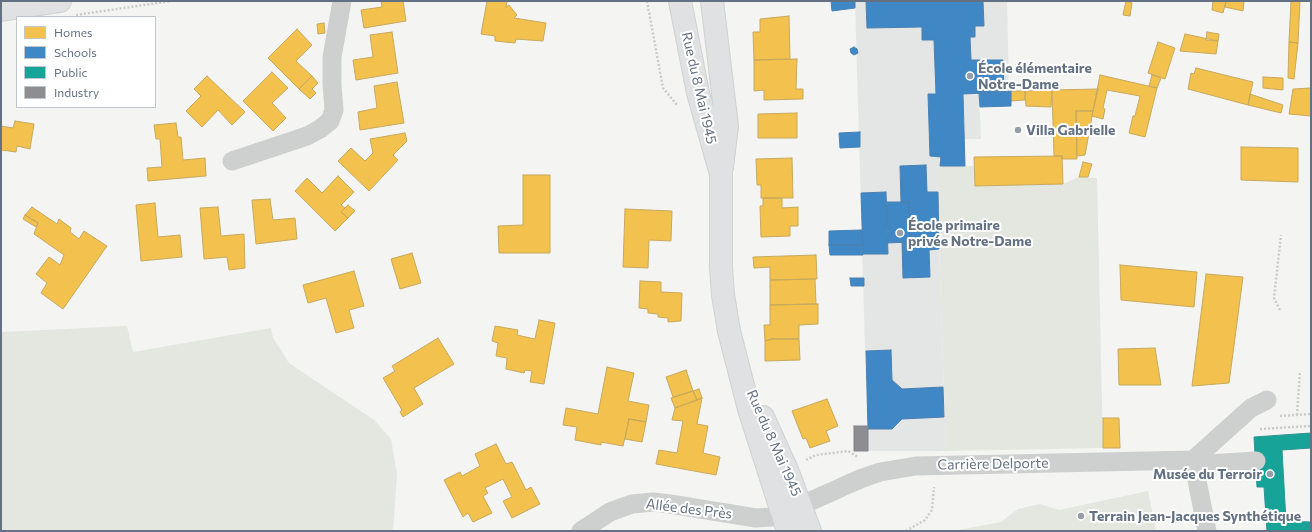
<!DOCTYPE html>
<html>
<head>
<meta charset="utf-8">
<style>
	body { margin:0 }
	#map { position:relative; width:1312px; height:532px; overflow:hidden; background:#f4f4f2; font-family:Commissioner,sans-serif }
	canvas { display:block }
	.frame { position:absolute; inset:0; border:2px solid #647182; pointer-events:none }
	.legend { position:absolute; left:16px; top:16px; width:140px; height:92px; box-sizing:border-box; background:#fff; border:1px solid #c1c6cd; margin:0; padding:5px 7px; list-style:none; font-size:12px; color:#647182 }
	.legend li { display:flex; align-items:center; gap:8px; height:20px }
	.legend b { width:20px; border:1px solid #c1c6cd }
</style>
</head>
<body>
<div id="map">
<canvas width="1312" height="532"></canvas>
<div class="frame"></div>
<ul class="legend">
<li><b style="height:11px;background:#f2c14e"></b>Homes</li>
<li><b style="height:11px;background:#3f88c5"></b>Schools</li>
<li><b style="height:11px;background:#17a398"></b>Public</li>
<li><b style="height:11px;background:#8d8d92"></b>Industry</li>
</ul>
</div>
<script>
const c = document.querySelector('canvas').getContext('2d');
c.lineJoin = 'round';
function fillPath(path, color) { c.fillStyle = color; c.fill(path, 'evenodd'); }
const poly = rows => new Path2D(rows.map(r => 'M' + r).join(''));
function trace(path, color, width, dash) { c.strokeStyle = color; c.lineWidth = width; c.lineCap = dash ? 'butt' : 'round'; c.setLineDash(dash || []); c.stroke(path); }
function label(font, color, halo, rows, align = 'center') {
  c.font = font + ' Commissioner,sans-serif'; c.lineWidth = 4; c.setLineDash([]); c.textBaseline = 'middle'; c.strokeStyle = halo; c.fillStyle = color; for (const [text, x, y, turn = 0] of rows) {
    c.save(); c.translate(x, y); c.rotate((+turn || 0) * Math.PI / 180); c.textAlign = isNaN(turn) ? turn : align; if (halo) c.strokeText(text, 0, 0); c.fillText(text, 0, 0); c.restore();
  }
}
fillPath(poly([
	[855,1,1007,1,1009,89,1004,92,979,93,981,139,964,139,965,166,941,166,938,215,946,451,868,451]
]), '#e4e5e5');
fillPath(poly([
	[940,166,974,166,975,186,1063,184,1079,177,1097,178,1103,448,946,451,938,215],
	[127,326,133,352,271,328,273,338,289,363,374,420,391,439,397,474,393,531,1,531,1,332],
	[1148,491,1156,531,953,531,1001,522,1018,509,1040,504,1059,510]
]), '#e3e7e0');
const homes = poly([
	[381,1,403,1,406,21,364,28,361,10,382,7,381,1],
	[487,1,507,1,506,7,509,5,517,15,514,18,546,23,543,41,516,39,515,43,495,41,495,36,481,34,487,1],
	[1126,1,1132,3,1130,16,1123,15,1126,1],
	[1213,1,1226,1,1223,13,1212,10,1213,1],
	[1226,1,1244,1,1243,11,1225,7,1226,1],
	[1291,1,1300,1,1298,43,1289,42,1291,1],
	[789,16,790,59,754,60,753,32,760,32,760,19,789,16],
	[324,23,325,33,318,34,317,24,324,23],
	[297,29,312,45,296,61,312,76,299,89,268,58,297,29],
	[392,32,398,73,356,80,353,60,373,57,370,35,392,32],
	[1207,32,1219,34,1218,41,1206,40,1207,32],
	[1185,34,1218,41,1216,54,1180,51,1185,34],
	[1158,42,1175,48,1165,79,1148,73,1158,42],
	[1289,42,1298,43,1294,79,1288,78,1289,42],
	[797,59,796,89,803,89,803,99,764,100,764,90,754,91,754,60,797,59],
	[1196,68,1253,82,1248,105,1188,89,1191,73,1194,74,1196,68],
	[272,72,288,88,272,103,286,118,273,131,243,101,272,72],
	[1100,75,1157,88,1145,137,1129,133,1133,116,1135,116,1140,96,1107,90,1103,108,1105,109,1103,119,1092,116,1100,75],
	[1152,75,1161,78,1157,88,1149,86,1152,75],
	[207,76,245,112,232,125,218,110,202,127,186,111,201,96,194,89,207,76],
	[312,76,318,83,312,89,316,93,310,99,299,89,312,76],
	[1263,77,1283,78,1283,90,1263,88,1263,77],
	[397,82,404,123,360,130,358,112,377,108,374,86,397,82],
	[1311,88,1311,116,1289,114,1293,89,1311,88],
	[1098,89,1093,111,1076,111,1077,159,1062,159,1062,156,1054,156,1052,90,1098,89],
	[1052,90,1051,107,1026,106,1025,91,1052,90],
	[1011,91,1025,91,1025,100,1010,101,1011,91],
	[1250,94,1283,105,1281,113,1248,105,1250,94],
	[1076,111,1093,111,1085,155,1077,156,1076,111],
	[797,113,797,138,758,138,758,114,797,113],
	[15,121,34,124,30,149,17,146,16,152,1,150,1,126,13,128,15,121],
	[176,123,178,137,181,137,183,160,205,158,206,176,148,181,147,168,162,167,160,139,156,139,154,125,176,123],
	[405,133,407,141,393,155,398,160,369,191,338,161,351,148,365,161,373,153,370,139,405,133],
	[1241,147,1298,148,1298,182,1241,180,1241,147],
	[1062,156,1063,184,975,186,974,157,1062,156],
	[792,158,793,198,761,198,761,185,757,185,756,159,792,158],
	[1083,162,1092,164,1088,177,1079,177,1083,162],
	[523,175,550,175,550,253,499,253,498,226,523,225,523,175],
	[338,176,354,192,341,205,345,208,341,212,348,218,335,231,295,191,307,178,322,193,338,176],
	[763,198,782,198,782,208,798,207,798,226,790,226,790,236,761,237,760,206,763,206,763,198],
	[270,199,273,220,295,218,297,239,256,244,252,200,270,199],
	[155,203,158,237,180,235,182,257,141,261,136,205,155,203],
	[348,205,355,211,348,218,341,212,348,205],
	[32,207,57,224,59,219,71,228,70,232,79,239,84,231,107,246,63,309,41,293,47,283,36,274,49,257,60,265,64,255,34,234,38,223,25,215,32,207],
	[218,207,221,236,244,234,245,268,229,270,227,257,204,259,200,208,218,207],
	[625,209,672,211,671,241,649,240,648,268,623,267,625,209],
	[25,215,38,223,36,227,23,219,25,215],
	[412,253,421,283,400,289,391,259,412,253],
	[816,255,817,279,770,280,770,267,754,268,753,257,816,255],
	[1120,265,1197,272,1194,307,1121,300,1120,265],
	[354,271,364,306,349,310,354,328,336,333,326,298,308,303,303,285,354,271],
	[1206,274,1243,277,1229,383,1192,386,1206,274],
	[815,279,816,304,770,305,770,280,815,279],
	[640,281,661,282,661,292,682,293,681,321,668,322,668,318,658,317,658,314,648,313,648,309,639,308,640,281],
	[818,304,818,324,799,325,799,339,771,339,765,341,764,325,770,325,770,305,818,304],
	[539,320,555,323,544,384,530,382,532,371,525,370,524,373,506,369,507,358,496,356,498,343,492,341,495,326,518,330,517,335,535,339,539,320],
	[438,338,454,364,414,388,423,404,403,417,400,412,402,410,383,378,395,371,392,366,438,338],
	[771,339,799,339,800,360,765,361,765,341,771,339],
	[1155,348,1161,385,1119,385,1118,349,1155,348],
	[607,367,634,373,628,401,649,405,646,422,629,419,623,446,601,442,601,445,575,440,577,427,563,425,566,408,598,414,607,367],
	[686,370,693,391,673,397,666,377,686,370],
	[699,389,702,398,697,400,693,391,699,389],
	[693,391,697,400,675,408,671,398,693,391],
	[702,398,697,424,708,426,703,453,720,457,716,475,656,464,659,450,677,453,683,421,672,420,675,408,702,398],
	[827,399,838,426,826,431,830,441,810,448,806,438,803,439,792,411,827,399],
	[1103,418,1119,418,1120,448,1103,448,1103,418],
	[629,419,646,422,642,442,625,439,629,419],
	[496,444,506,464,512,462,526,490,531,487,540,504,512,518,503,501,512,497,503,479,485,488,488,493,483,496,492,513,473,522,468,513,463,517,444,480,460,472,462,476,480,466,475,454,496,444]
]);
fillPath(homes, '#f2c14e');
trace(homes, '#c7a95e', 1);
const schools = poly([
	[831,1,855,1,855,8,832,11,831,1],
	[866,1,983,1,984,26,975,26,975,37,970,37,971,60,1003,60,1004,92,963,94,965,166,940,166,941,157,930,156,928,94,936,94,934,40,922,40,922,27,867,28,866,1],
	[854,47,857,49,858,53,854,55,851,53,850,49,854,47],
	[1011,91,1011,106,980,107,979,93,1011,91],
	[860,132,860,147,840,148,839,133,860,132],
	[926,165,927,192,938,192,939,249,929,250,930,277,903,278,902,242,910,242,909,202,901,202,900,166,926,165],
	[886,192,888,254,863,254,861,193,886,192],
	[886,202,909,202,910,242,887,243,886,202],
	[862,230,863,245,829,245,829,231,862,230],
	[829,245,863,245,863,255,830,255,829,245],
	[850,278,864,278,864,286,851,286,850,278],
	[891,350,892,380,902,389,943,387,944,417,902,419,892,429,868,429,866,351,891,350]
]);
fillPath(schools, '#3f88c5');
trace(schools, '#4a81b1', 1);
const public = poly([
	[1311,433,1311,448,1282,450,1286,521,1311,522,1311,531,1267,531,1264,487,1257,487,1254,437,1311,433]
]);
fillPath(public, '#17a398');
trace(public, '#2e9491', 1);
const industry = poly([
	[854,426,868,426,868,451,854,451,854,426]
]);
fillPath(industry, '#8d8d92');
trace(industry, '#81858d', 1);
const secondary = poly([
	[680,1,698,93,721,174,721,267,723,295,729,331,749,409,788,531],
	[712,1,727,126,722,167],
	[1,10,60,1],
	[763,417,787,470,810,531]
]);
trace(secondary, '#d0d1d1', 24);
trace(poly([
	[647,1,663,88,677,105],
	[76,15,171,1],
	[1280,310,1274,298,1281,235],
	[1297,415,1300,371],
	[1280,416,1311,414],
	[1260,429,1311,426],
	[806,460,816,455,848,451,858,457],
	[906,531,925,520,932,510,934,487]
]), '#cacbcc', 2.5, [2, 2]);
trace(poly([
	[232,161,307,136,320,129,330,121,334,110,332,84,332,57,342,1],
	[1193,460,1207,531],
	[1193,465,1256,461],
	[581,531,610,512,632,504,653,502,670,504,756,518,771,517,782,514,860,479,880,472,916,466,1193,460,1251,408,1267,400]
]), '#cecfcf', 19);
trace(secondary, '#e0e1e2', 22);
for (const [x, y, r, color] of [
	[970,76,4,"#969fa9"],
	[1018,130,4,"#969fa9"],
	[900,233,4,"#969fa9"],
	[1270,474,4,"#969fa9"],
	[1081,516,4,"#969fa9"]
]) { const dot = new Path2D(); dot.arc(x, y, r, 0, 2 * Math.PI); c.fillStyle = color; c.fill(dot); trace(dot, '#fff', 1.5); }
label('bold 14px', '#647182', '#fff', [
	["École élémentaire",978,68],
	["Notre-Dame",978,84],
	["Villa Gabrielle",1026,130],
	["École primaire",908,225],
	["privée Notre-Dame",908,241],
	["Musée du Terroir",1262,474,"right"],
	["Terrain Jean-Jacques Synthétique",1089,516]
], 'left');
label('14px', '#647182', '#fff', [
	["Rue du 8 Mai 1945",699,88,77],
	["Rue du 8 Mai 1945",774,443,66],
	["Carrière Delporte",993,464,-1],
	["Allée des Près",689,509,7]
]);
</script>
</body>
</html>
